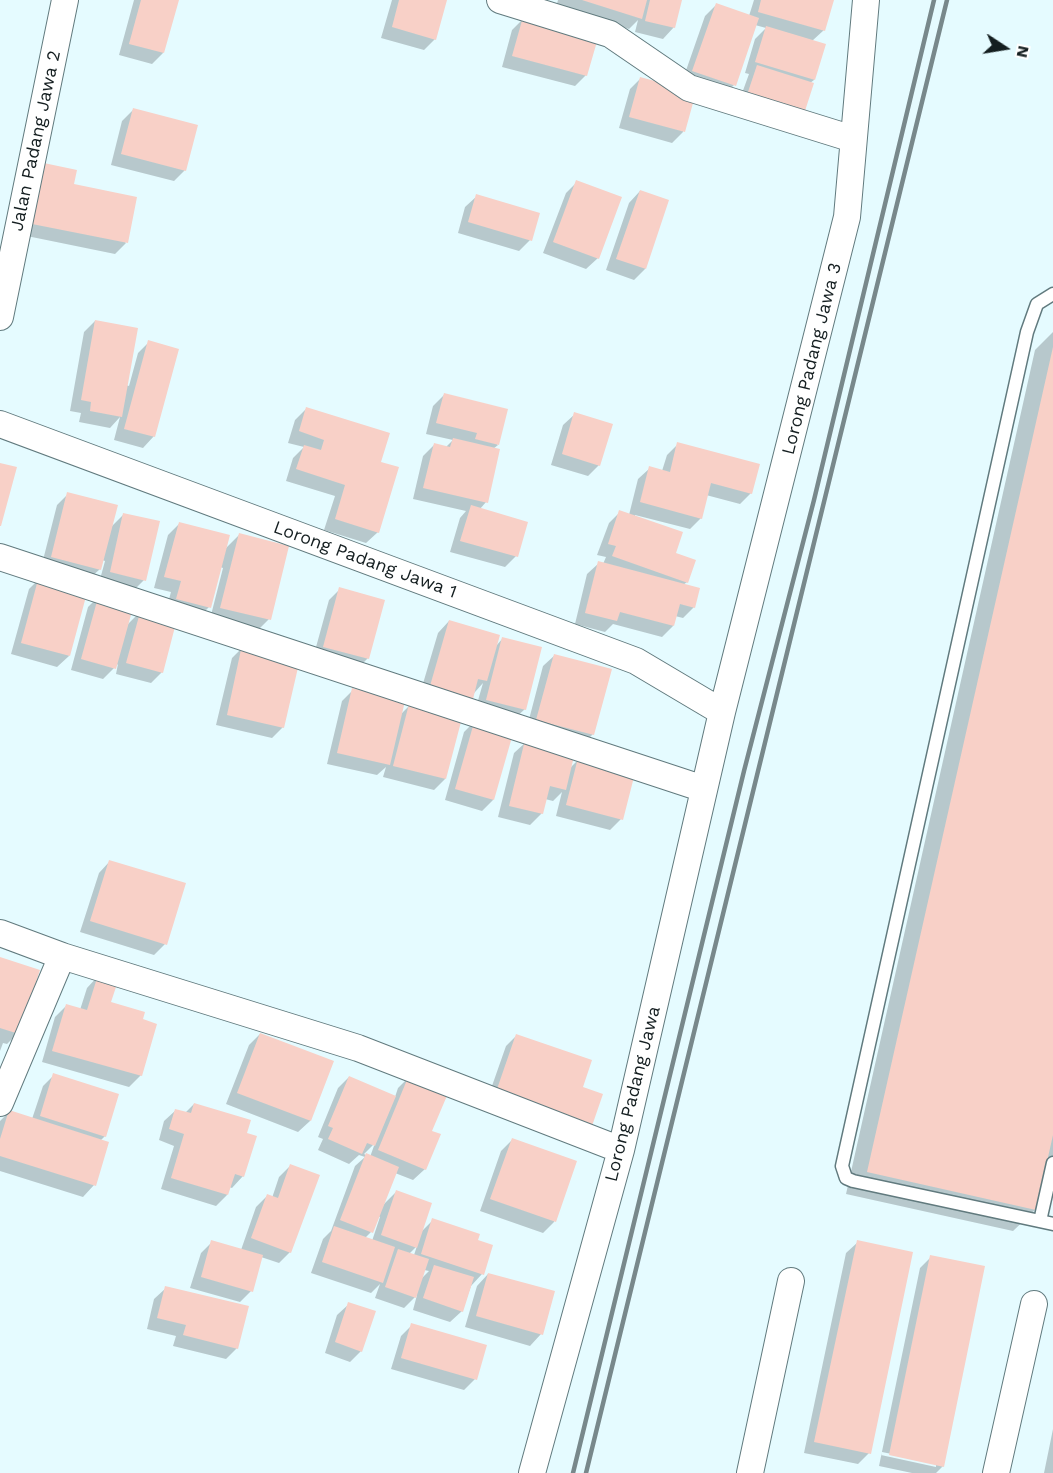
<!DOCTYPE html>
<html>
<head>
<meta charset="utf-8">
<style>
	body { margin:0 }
	#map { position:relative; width:1053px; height:1473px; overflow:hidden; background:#e5fbff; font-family:"Work Sans",sans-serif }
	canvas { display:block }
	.north { position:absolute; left:975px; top:18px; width:60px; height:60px; -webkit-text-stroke:4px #fff; paint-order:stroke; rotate:102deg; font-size:16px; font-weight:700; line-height:24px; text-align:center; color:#141e20 }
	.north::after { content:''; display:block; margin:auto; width:21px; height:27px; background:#141e20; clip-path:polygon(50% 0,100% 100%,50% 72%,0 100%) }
</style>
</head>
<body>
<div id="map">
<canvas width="1053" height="1473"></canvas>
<div class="north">N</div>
</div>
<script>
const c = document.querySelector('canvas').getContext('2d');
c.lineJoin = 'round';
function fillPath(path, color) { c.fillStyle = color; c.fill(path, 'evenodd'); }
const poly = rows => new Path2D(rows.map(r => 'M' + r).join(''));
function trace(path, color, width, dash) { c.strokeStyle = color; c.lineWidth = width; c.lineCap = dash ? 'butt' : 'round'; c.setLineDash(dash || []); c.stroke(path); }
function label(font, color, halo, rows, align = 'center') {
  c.font = font + ' "Work Sans",sans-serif'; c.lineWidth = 5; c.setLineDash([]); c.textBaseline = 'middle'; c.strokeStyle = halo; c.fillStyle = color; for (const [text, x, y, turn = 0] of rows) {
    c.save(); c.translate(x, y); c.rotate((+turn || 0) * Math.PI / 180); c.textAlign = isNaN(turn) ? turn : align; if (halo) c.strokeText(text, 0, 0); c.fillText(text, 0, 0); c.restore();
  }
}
fillPath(poly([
	[134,0,177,0,163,53,152,64,119,55],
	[392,0,446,0,435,39,424,50,381,38],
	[558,0,678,0,674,27,663,39,635,32,638,20,629,29,556,7],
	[754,0,832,0,824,30,812,41,814,80,810,83,737,107,749,74,745,73,755,39,766,28,755,25,734,85,723,96,682,82,705,16,716,5,749,16],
	[523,19,586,75,575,86,502,67,512,30],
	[641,78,694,93,683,132,672,143,619,128,630,89],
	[133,110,185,170,174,181,111,165,122,121],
	[577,182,598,258,586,269,543,253,566,193],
	[72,186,126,243,115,254,17,234],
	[640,191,668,201,645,269,634,280,606,270,629,203],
	[477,196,530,240,519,251,458,233,465,207],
	[95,321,126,385,129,386,138,353,149,342,154,436,143,448,114,440,120,417,110,428,79,422,81,413,70,411,84,332],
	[1053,332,1053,1188,1040,1185,1035,1210,1013,1231,846,1194,1035,350],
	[444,395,498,445,493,449,486,502,480,509,516,556,505,567,450,552,460,518,466,511,413,499,423,456,434,445,445,448,453,440,426,434,433,406],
	[306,409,379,463,378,532,366,543,324,530,335,496,286,481,293,458,304,447,288,443,295,420],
	[575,414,599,465,588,476,551,465,563,425],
	[678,444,751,493,740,504,706,495,701,518,690,529,635,515,635,517,674,554,687,582,683,585,694,607,683,618,675,616,673,626,662,637,613,624,605,632,575,624,587,574,599,563,603,564,606,557,597,555,609,523,620,512,629,515,638,479,650,468,662,471,667,455],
	[68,494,110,528,124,514,144,580,133,591,99,583,105,561,102,560,100,569,88,580,41,568,57,505],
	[179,524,224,550,239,535,269,619,258,630,210,619,223,568,220,567,209,607,198,618,166,610,171,592,154,588,168,535],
	[40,578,69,656,57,667,11,654,29,589],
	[340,589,368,658,356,670,313,658,329,600],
	[99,596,126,626,141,611,162,672,151,683,116,674,118,664,103,679,71,670,88,607],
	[449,621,496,646,503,638,525,709,513,720,475,711,483,683,460,709,419,697,438,633],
	[243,647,283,727,272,738,216,725,232,658],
	[555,655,593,734,581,746,526,731,543,666],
	[353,690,400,715,409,706,460,719,445,779,434,790,383,777,386,767,377,775,327,764,342,701],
	[475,721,512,732,493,800,482,811,445,800,464,732],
	[526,742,570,768,578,760,621,819,610,830,556,816,562,792,553,801,545,799,542,813,530,825,498,817,514,753],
	[110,861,165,944,154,955,80,932,99,873],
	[0,959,18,1033,7,1044,3,1043,0,1051],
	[98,976,110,1003,141,1020,141,1075,129,1087,42,1062,55,1017,66,1006,80,1010,87,988],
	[260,1034,332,1062,310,1121,298,1132,226,1104,249,1045],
	[517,1035,590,1061,486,1103,506,1046],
	[54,1075,105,1136,100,1141,94,1185,83,1197,0,1171,0,1121,9,1112,32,1119,43,1086],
	[349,1077,395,1097,398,1088,409,1077,430,1132,425,1169,413,1180,395,1173,382,1206,396,1192,421,1232,433,1220,476,1241,482,1274,471,1286,462,1311,450,1322,413,1310,417,1295,404,1308,375,1298,380,1284,371,1293,311,1273,323,1239,331,1231,355,1166,365,1157,359,1155,349,1164,318,1150,323,1139,318,1137,338,1088],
	[375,1143,370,1157,364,1154],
	[378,1216,380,1217,372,1241,365,1238,371,1232],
	[417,1246,414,1255,409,1254],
	[424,1270,429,1271,421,1279],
	[194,1104,245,1134,243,1176,232,1188,229,1187,227,1195,216,1206,161,1189,174,1146,159,1140,164,1121,176,1110,185,1113],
	[512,1140,575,1162,554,1222,543,1233,480,1211,501,1151],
	[290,1166,290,1252,279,1263,261,1257,251,1291,240,1302,190,1288,201,1253,212,1242,241,1250,256,1207,267,1196,272,1198,279,1177],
	[858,1242,869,1453,858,1464,804,1453,846,1253],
	[931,1257,943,1466,936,1473,912,1473,879,1466,920,1268],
	[882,1452,936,1463,936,1467,881,1455],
	[488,1274,541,1334,530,1346,465,1327,477,1286],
	[166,1288,237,1348,226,1359,173,1346,176,1336,147,1329,154,1299],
	[349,1304,361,1351,350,1362,325,1353,337,1315],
	[412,1325,475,1379,464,1390,391,1369,401,1336],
	[1053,1429,1053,1473,1044,1473]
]), '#0003');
fillPath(poly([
	[141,0,179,0,164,53,129,44],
	[399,0,447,0,436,40,392,27],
	[582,0,647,0,642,19],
	[650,0,682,0,675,28,645,21],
	[761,0,834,0,825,31,758,12],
	[716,3,759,18,736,86,692,71],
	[523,17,598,38,587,76,512,56],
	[766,26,826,44,815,80,755,62],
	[757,65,814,83,804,114,747,95],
	[640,77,696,92,685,132,629,117],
	[133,108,198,125,186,171,121,154],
	[39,162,77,170,74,184,137,197,128,243,27,223],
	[576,180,622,197,599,259,553,242],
	[640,190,669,200,646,269,616,259],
	[476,194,540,213,532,241,468,222],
	[95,320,138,328,122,417,90,411,91,402,81,400],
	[148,340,179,349,155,437,124,429],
	[1053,347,1053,1135,1036,1210,867,1172],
	[444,393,508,409,499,445,475,439,477,433,436,423],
	[306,407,390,433,381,462,399,467,379,533,335,519,345,485,296,469,304,445,321,450,324,440,299,431],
	[574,412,613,424,600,466,562,454],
	[453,438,500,449,488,503,423,488,434,443,450,447],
	[677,442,760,464,752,494,711,483,702,519,640,502,649,466,670,472],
	[0,463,17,467,1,526,0,526],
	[67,492,118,505,101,570,51,557],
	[471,505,528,522,518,557,460,541],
	[619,510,683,532,676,553,696,560,688,583,612,556,616,546,608,544],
	[123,513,160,521,146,581,110,572],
	[179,522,230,535,211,608,176,599,181,581,164,577],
	[239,533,289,546,271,620,220,608],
	[598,561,700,588,695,608,680,604,674,626,620,612,617,621,585,613],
	[39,576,88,589,70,656,21,643],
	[339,587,385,600,369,659,323,647],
	[99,594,134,604,116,669,81,659],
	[141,609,177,619,163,673,126,663],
	[449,620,500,635,487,681,478,679,473,699,430,686],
	[502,637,542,647,526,710,486,700],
	[242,645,300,659,284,728,227,715],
	[554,654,612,669,594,735,536,720],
	[352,688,405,701,390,765,337,753],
	[409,704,462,718,446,779,393,766],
	[475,719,514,730,494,800,455,789],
	[525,740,575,752,566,790,550,786,543,814,509,806],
	[578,758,635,773,623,820,566,805],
	[109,860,186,883,167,945,90,921],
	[0,957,40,970,19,1034,0,1028],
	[98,975,118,981,111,1002,145,1012,143,1019,157,1024,142,1076,52,1051,66,1004,87,1010],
	[260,1033,334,1061,311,1121,237,1093],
	[516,1034,592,1060,583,1087,603,1094,592,1126,496,1092],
	[53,1073,119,1094,106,1137,40,1116],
	[409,1075,449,1091,432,1131,441,1134,426,1170,378,1150],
	[349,1076,396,1096,375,1146,367,1143,362,1154,328,1139,333,1128,328,1126],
	[194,1103,251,1120,247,1133,257,1136,244,1177,235,1174,228,1195,171,1178,184,1134,169,1129,175,1109,191,1113],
	[9,1110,109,1142,96,1186,0,1156,0,1139],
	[512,1138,577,1161,556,1222,490,1199],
	[366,1153,399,1167,373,1233,340,1220],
	[290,1164,320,1175,291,1253,251,1238,267,1194,278,1198],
	[396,1190,432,1203,417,1248,381,1235],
	[432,1218,480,1234,478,1240,493,1245,484,1275,421,1254],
	[334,1226,395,1247,383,1283,322,1262],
	[211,1240,263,1255,253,1292,201,1277],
	[857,1240,913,1252,871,1454,814,1442],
	[398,1249,429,1259,416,1298,385,1287],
	[930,1255,985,1266,944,1467,889,1455],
	[434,1265,474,1277,463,1312,423,1298],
	[488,1273,555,1291,543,1335,476,1316],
	[165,1286,249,1306,238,1349,183,1335,186,1325,157,1318],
	[348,1302,376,1311,362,1352,335,1342],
	[411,1323,487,1345,477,1380,401,1358]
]), '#f8d0c7');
const service = poly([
	[1053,294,1037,304,1027,332,842,1166,846,1178,853,1181,1053,1224],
	[1040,1221,1053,1163]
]);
const minor = poly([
	[500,0,610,34,689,88,853,139],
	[0,317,65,0],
	[0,424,636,661,722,712],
	[0,557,704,789],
	[0,933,62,956,358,1048,621,1150],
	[0,1103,62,956],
	[532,1473,621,1150,722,712,847,217,866,0],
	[750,1473,791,1281],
	[996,1473,1034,1304]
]);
trace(service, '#617a7e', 15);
trace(minor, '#617a7e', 28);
trace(service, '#fff', 12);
trace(minor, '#fff', 26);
trace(poly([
	[573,1473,744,771,814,500,934,0],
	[586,1473,947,0]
]), '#78888b', 4.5);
label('18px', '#141e20', '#fff', [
	["Jalan Padang Jawa 2",36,141,-78],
	["Lorong Padang Jawa 3",812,359,-76],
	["Lorong Padang Jawa 1",365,560,20],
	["Lorong Padang Jawa",633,1094,-76]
]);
</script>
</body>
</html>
